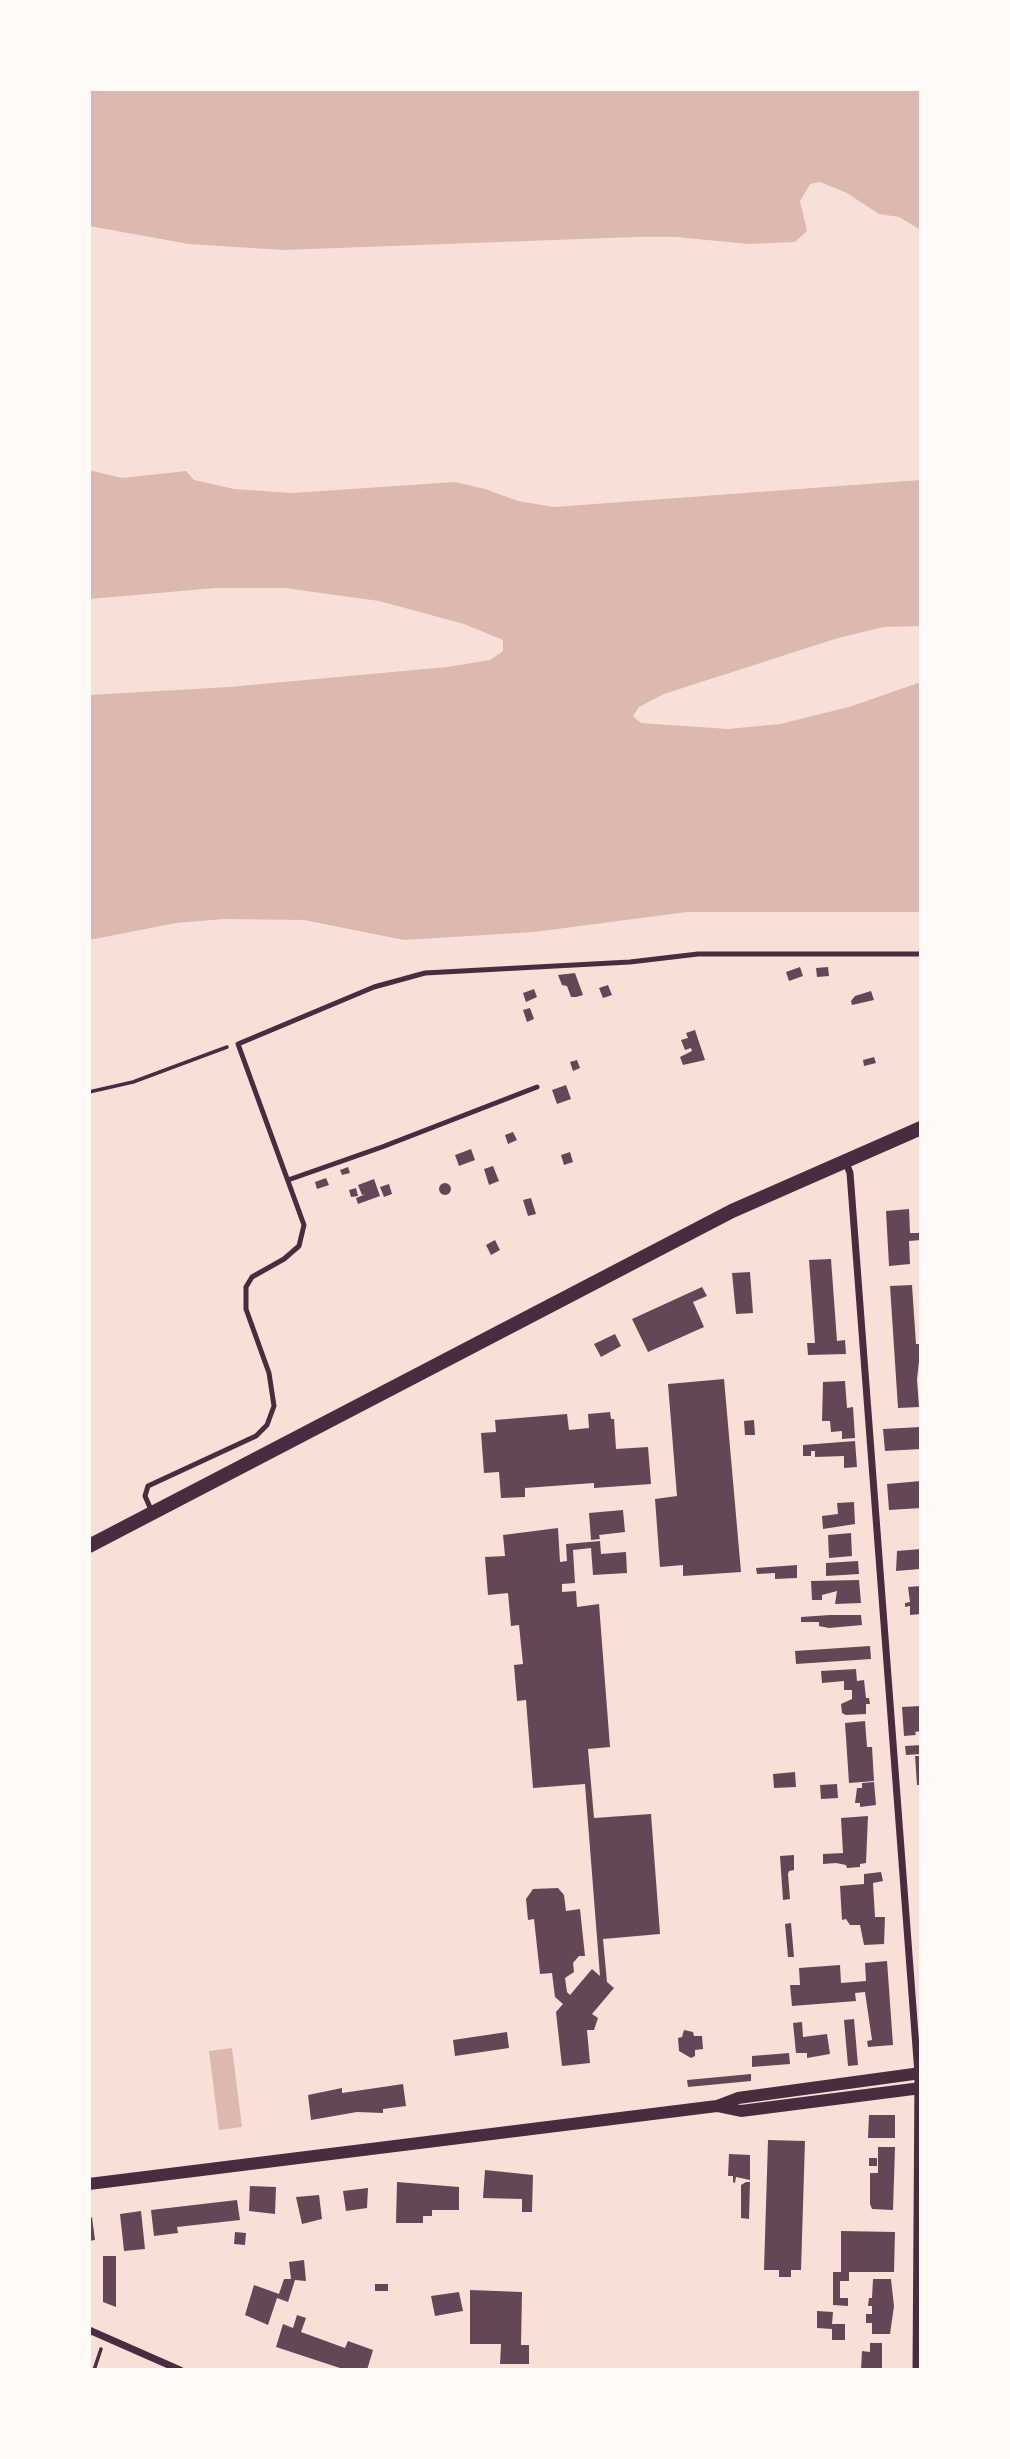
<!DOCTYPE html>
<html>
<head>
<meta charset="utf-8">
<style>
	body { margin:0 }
	#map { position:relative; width:1010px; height:2459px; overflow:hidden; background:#f7e1d7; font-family:Raleway,sans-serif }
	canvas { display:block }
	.frame { position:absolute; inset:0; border:91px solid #fffaf5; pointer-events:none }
</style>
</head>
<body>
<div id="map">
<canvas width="1010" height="2459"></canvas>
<div class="frame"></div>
</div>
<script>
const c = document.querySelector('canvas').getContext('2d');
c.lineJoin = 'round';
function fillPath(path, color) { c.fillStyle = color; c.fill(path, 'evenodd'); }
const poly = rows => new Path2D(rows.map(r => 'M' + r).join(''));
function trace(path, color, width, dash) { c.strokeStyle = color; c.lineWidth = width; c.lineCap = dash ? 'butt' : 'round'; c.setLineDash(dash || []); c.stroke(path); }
fillPath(poly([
	[89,89,921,89,921,230,899,217,879,214,847,193,820,182,810,184,800,201,807,231,795,242,749,244,676,237,635,237,283,250,189,244,89,226],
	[89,470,122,478,186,471,194,480,203,482,234,489,292,493,455,482,485,489,518,501,554,507,921,480,921,626,884,627,838,638,664,694,639,707,633,716,641,723,728,729,780,724,849,707,921,682,921,912,687,912,534,932,404,940,304,920,224,919,176,923,89,940,89,695,229,687,447,667,490,660,503,651,503,640,464,624,379,601,285,588,216,588,89,599],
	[232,2048,242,2127,219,2130,209,2051]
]), '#dcb8b0');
fillPath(poly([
	[800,967,803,976,789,981,786,972],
	[828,967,829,976,817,977,816,968],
	[575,973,583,995,576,997,571,997,567,986,562,985,558,975],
	[608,985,612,995,603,998,599,988],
	[534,989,537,997,526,1002,523,993],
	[871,991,874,1000,852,1005,851,1001,855,996],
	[530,1008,534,1019,527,1022,523,1010],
	[695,1030,705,1060,683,1065,680,1057,692,1051,691,1048,685,1050,681,1040,688,1038,686,1033],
	[874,1057,876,1063,864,1066,863,1060],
	[577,1060,580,1068,573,1071,570,1062],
	[566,1085,571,1099,557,1104,552,1090],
	[513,1132,517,1140,508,1144,505,1135],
	[471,1149,475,1160,459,1166,455,1155],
	[570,1152,573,1162,564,1165,561,1155],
	[493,1166,499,1181,489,1185,484,1169],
	[348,1167,350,1173,342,1175,340,1170],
	[326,1178,329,1185,317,1189,315,1182],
	[374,1179,380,1196,358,1204,356,1198,366,1194,362,1195,358,1185],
	'439 1189a6 6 0 1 1 12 0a6 6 0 1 1-12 0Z',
	[389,1184,392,1194,384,1197,380,1187],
	[356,1188,358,1196,351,1197,349,1190],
	[531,1198,536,1214,528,1216,523,1200],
	[909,1209,910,1233,921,1233,921,1240,909,1241,910,1264,889,1266,886,1211],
	[495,1240,500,1250,491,1255,486,1245],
	[831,1259,837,1341,845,1340,846,1354,808,1355,807,1343,815,1343,809,1260],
	[750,1272,753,1313,736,1314,732,1273],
	[912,1285,916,1344,921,1344,917,1379,919,1407,898,1408,890,1286],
	[702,1287,707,1296,693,1302,704,1327,648,1352,632,1319],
	[615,1334,621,1346,601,1357,594,1344],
	[724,1379,741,1572,683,1576,683,1565,660,1567,655,1499,677,1496,668,1384],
	[845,1381,847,1408,853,1407,855,1438,842,1439,842,1431,831,1432,830,1421,822,1421,823,1382],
	[610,1412,611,1419,614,1419,616,1449,648,1447,651,1484,594,1488,594,1483,525,1488,525,1497,501,1498,499,1472,484,1473,481,1433,496,1432,495,1420,567,1414,569,1430,589,1428,588,1414],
	[754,1420,755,1435,745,1435,744,1421],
	[921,1427,921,1449,885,1451,883,1429],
	[855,1441,857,1467,844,1468,844,1456,815,1457,815,1451,811,1451,811,1456,803,1456,803,1445],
	[921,1481,921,1508,889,1510,887,1484],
	[854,1502,855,1524,823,1529,822,1516,838,1514,837,1503],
	[623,1510,625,1532,599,1535,600,1539,591,1540,589,1513],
	[558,1528,560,1562,567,1561,566,1544,600,1541,601,1554,626,1552,627,1573,593,1575,591,1548,573,1550,575,1583,562,1584,562,1592,576,1591,577,1607,599,1604,610,1747,588,1749,594,1818,651,1814,660,1934,603,1939,607,1982,614,1988,592,2014,598,2018,594,2030,587,2030,590,2063,562,2066,556,2012,563,2004,555,1997,552,1973,540,1974,534,1919,528,1920,526,1899,533,1889,558,1888,564,1895,566,1911,580,1909,585,1956,579,1956,573,1963,574,1972,565,1978,567,1992,570,1995,592,1969,600,1976,585,1784,533,1788,526,1700,517,1701,514,1665,523,1664,519,1625,511,1626,508,1593,488,1595,485,1557,505,1556,503,1535],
	[851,1533,852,1556,829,1558,828,1535],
	[921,1549,920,1569,896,1571,897,1551],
	[858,1561,859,1574,826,1576,826,1563],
	[797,1565,797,1578,775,1579,775,1573,757,1574,756,1568],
	[859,1580,861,1603,835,1604,837,1591,822,1595,822,1600,812,1600,811,1581],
	[921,1586,921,1614,910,1615,910,1606,905,1607,905,1603,910,1602,908,1587],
	[830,1615,861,1615,862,1625,829,1628,819,1626,819,1622,801,1622,801,1617],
	[870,1646,871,1659,796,1664,795,1651],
	[856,1669,857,1681,864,1680,866,1698,869,1698,870,1704,866,1704,866,1714,846,1715,842,1713,841,1704,852,1699,852,1690,844,1690,844,1681,822,1683,821,1671],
	[921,1706,921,1731,915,1732,916,1735,904,1736,902,1707],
	[865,1721,867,1747,872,1747,874,1781,849,1783,845,1723],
	[921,1745,921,1754,906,1755,905,1746],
	[915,1756,921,1756,921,1785,917,1785],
	[795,1772,796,1787,774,1788,773,1774],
	[874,1782,876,1805,860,1807,860,1803,855,1803,857,1788,862,1788,862,1783],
	[837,1784,838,1798,821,1799,820,1785],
	[868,1816,866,1863,860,1864,860,1867,847,1868,846,1865,836,1863,823,1864,823,1854,843,1853,841,1818],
	[794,1855,794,1870,789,1871,788,1874,790,1899,783,1900,780,1856],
	[881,1872,883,1881,873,1883,875,1917,885,1917,884,1944,864,1945,860,1925,850,1925,846,1919,842,1920,840,1886,864,1884,864,1874],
	[791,1923,794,1957,788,1957,785,1924],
	[887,1961,893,2045,868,2047,867,2041,872,2040,865,1992,855,1993,856,2001,792,2006,790,1985,800,1985,799,1968,840,1965,841,1983,866,1981,865,1963],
	[854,2019,858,2065,848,2066,844,2020],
	[802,2022,803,2037,827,2034,830,2054,807,2058,807,2053,796,2053,793,2023],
	[684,2030,693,2032,694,2036,702,2036,703,2049,695,2050,695,2056,691,2058,679,2051,678,2038,682,2037],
	[507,2032,509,2048,455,2056,453,2040],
	[789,2053,790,2064,752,2067,752,2056],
	[751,2074,751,2081,688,2087,687,2080],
	[403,2084,406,2106,383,2109,383,2113,357,2112,311,2120,308,2095,342,2088,342,2093],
	[869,2115,895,2115,895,2138,868,2138],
	[768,2140,805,2141,801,2270,791,2270,791,2277,779,2277,779,2270,764,2270],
	[878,2147,895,2147,893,2210,872,2209,870,2204,870,2173,878,2173],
	[729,2154,750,2155,750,2180,736,2177,735,2183,733,2182,733,2176,728,2176],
	[869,2158,877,2158,877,2166,869,2166],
	[485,2170,533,2175,532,2212,522,2212,522,2199,483,2198],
	[397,2182,459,2187,459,2210,432,2210,432,2216,423,2216,423,2223,396,2223],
	[746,2182,750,2182,749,2219,741,2218,741,2185],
	[250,2186,276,2187,275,2214,249,2211],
	[368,2188,367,2208,346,2211,343,2191],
	[319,2195,322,2219,302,2224,296,2197],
	[237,2200,240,2220,177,2227,178,2233,154,2236,151,2210],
	[141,2211,145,2249,124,2251,120,2214],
	[92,2217,95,2240,89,2241,89,2218],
	[841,2231,895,2232,894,2272,849,2272,849,2281,840,2281,840,2298,848,2298,848,2306,833,2305,833,2272,841,2272],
	[235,2232,246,2233,245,2245,234,2244],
	[103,2256,116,2256,116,2307,103,2302],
	[304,2260,306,2281,295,2280,288,2302,277,2298,268,2325,245,2315,254,2285,279,2294,284,2279,291,2279,289,2262],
	[873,2279,891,2279,894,2306,890,2334,872,2334,872,2323,866,2323,866,2314,872,2314,872,2306,868,2306,869,2298,872,2298],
	[375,2284,388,2284,388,2291,375,2291],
	[470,2290,522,2292,521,2345,529,2345,529,2364,500,2364,501,2344,470,2344],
	[459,2292,463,2311,435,2316,431,2296],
	[817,2311,833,2312,832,2324,845,2324,845,2340,832,2340,832,2329,817,2328],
	[297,2315,306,2318,301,2332,345,2348,348,2341,373,2350,367,2370,346,2370,276,2347,283,2324,293,2328],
	[870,2343,882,2343,882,2370,861,2370,862,2351,870,2352]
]), '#644757');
trace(poly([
	[89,1092,133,1082,227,1047],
	[94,2370,101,2349]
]), '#4a2c40', 3.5);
trace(poly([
	[288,1180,382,1147,537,1087],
	[152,1512,145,1496,148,1486,256,1436,267,1425,274,1406,269,1373,246,1309,246,1287,252,1277,284,1259,299,1246,304,1225,238,1044,374,987,425,973,630,962,698,954,921,954]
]), '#4a2c40', 5);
trace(poly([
	[845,1160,850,1173,918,2074,916,2370],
	[89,2330,180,2370]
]), '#4a2c40', 7);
trace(poly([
	[717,2106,741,2111,921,2088],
	[89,2184,717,2106,738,2098,921,2073]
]), '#4a2c40', 12);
trace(poly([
	[89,1546,732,1211,921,1128]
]), '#4a2c40', 14);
</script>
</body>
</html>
